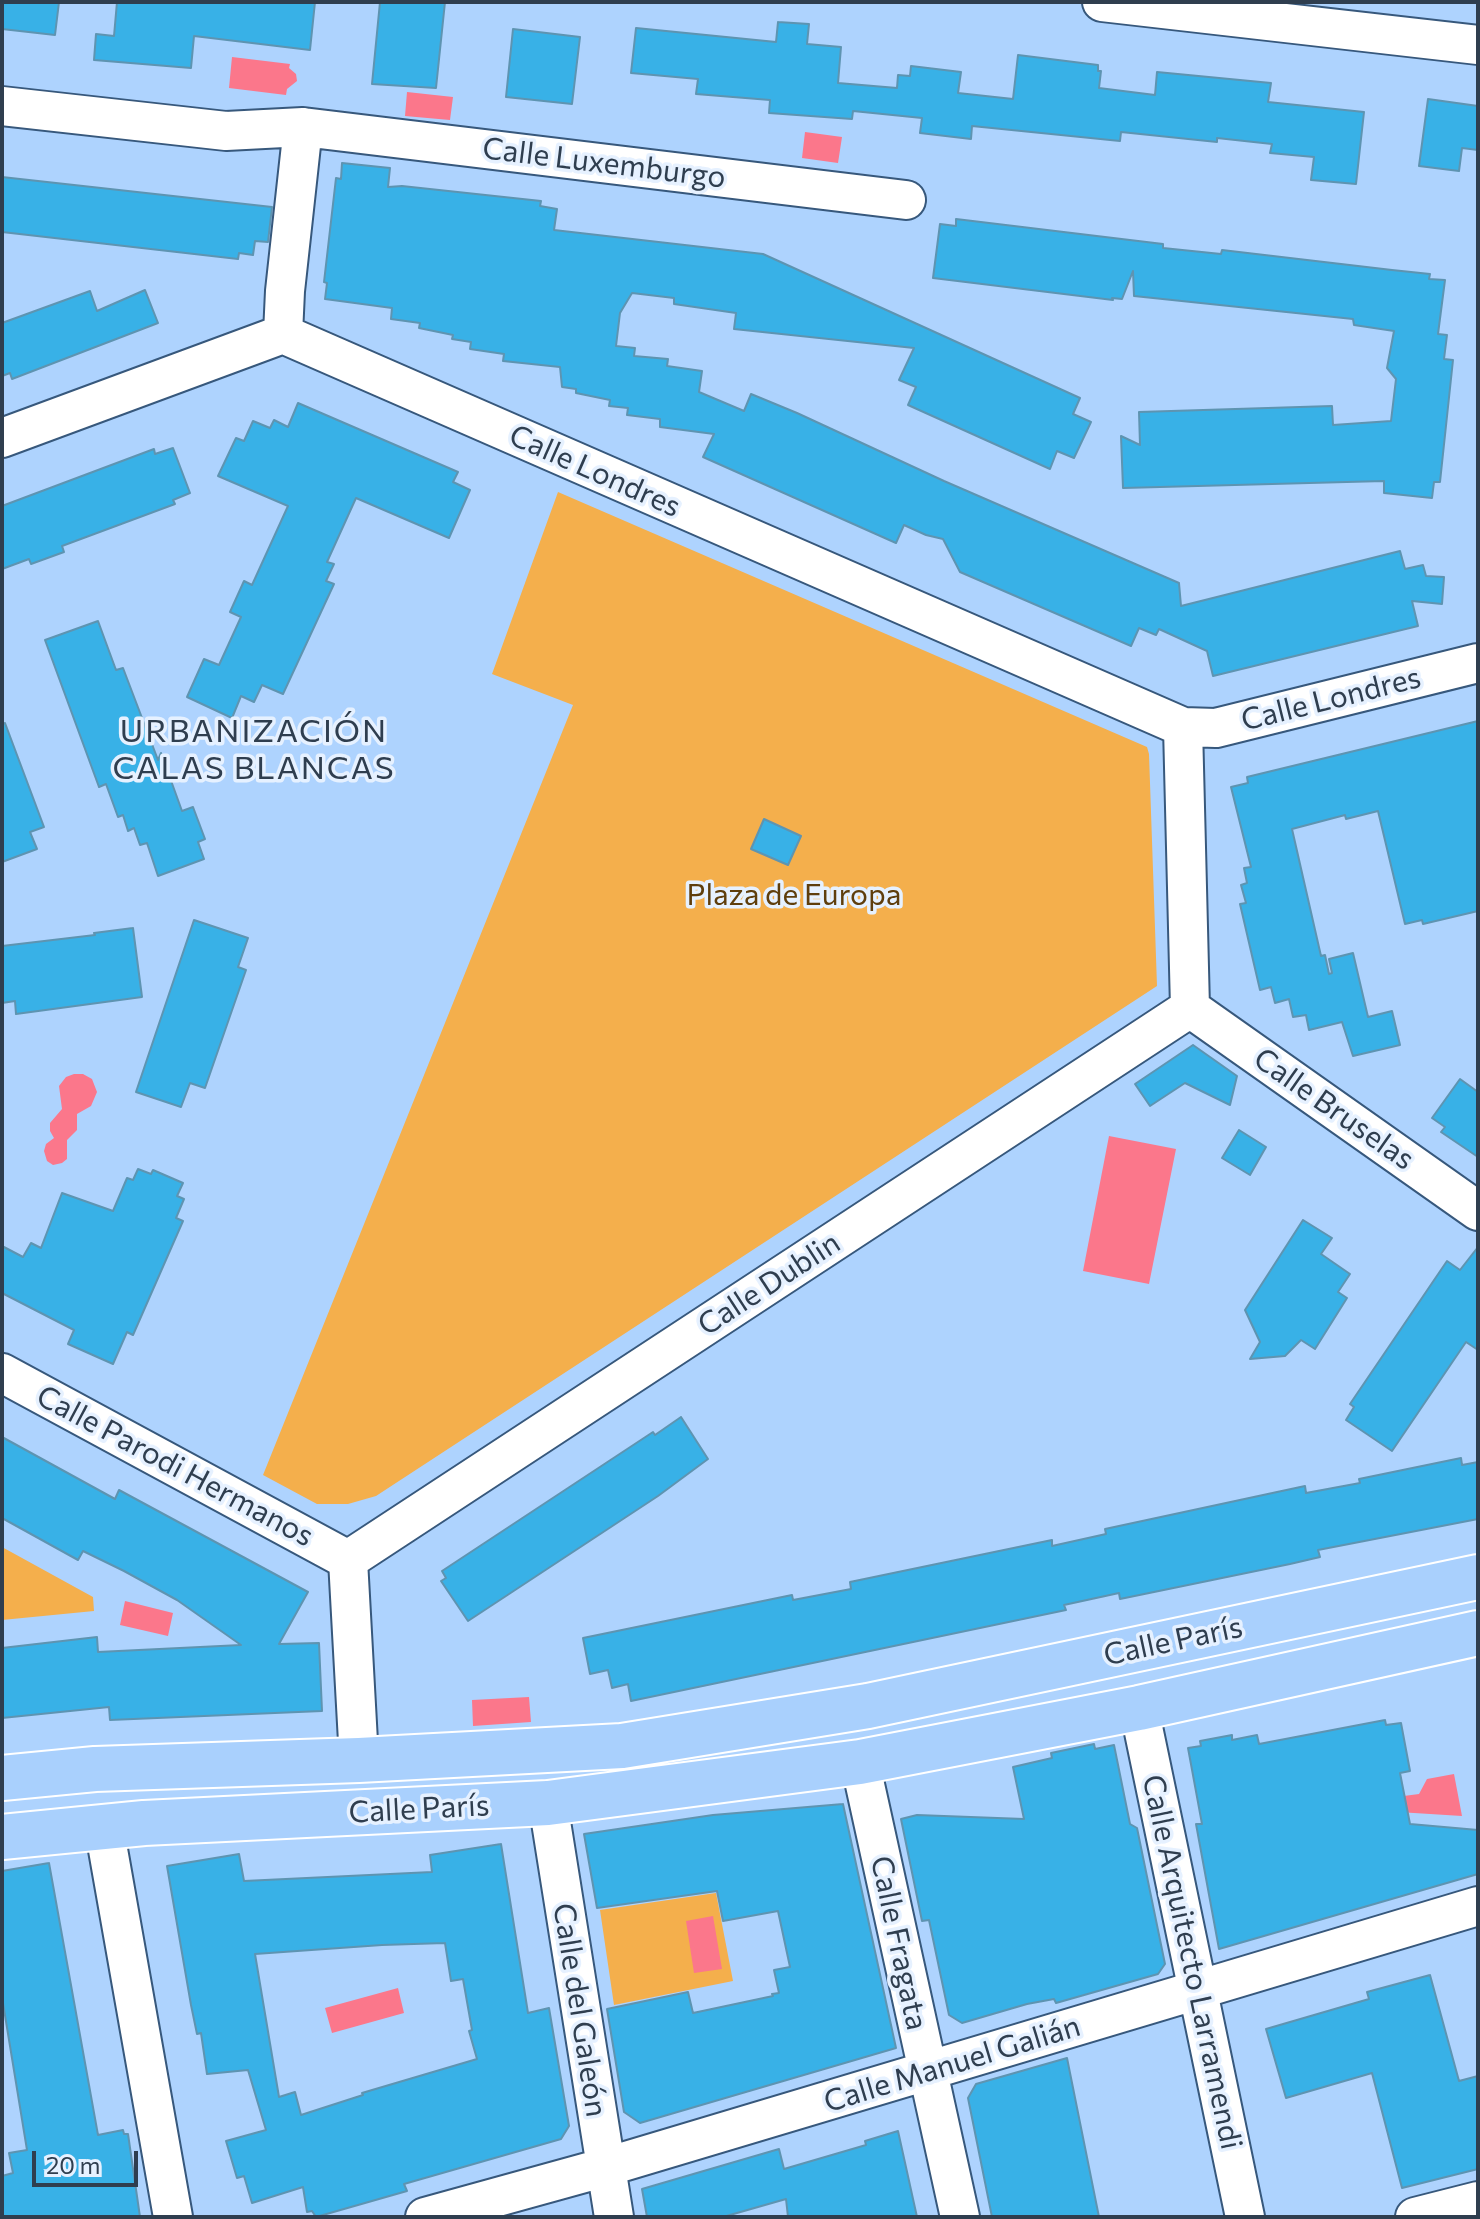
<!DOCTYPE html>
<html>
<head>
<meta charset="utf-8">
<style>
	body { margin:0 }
	#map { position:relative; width:1480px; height:2219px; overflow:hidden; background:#aed3fe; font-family:Commissioner,sans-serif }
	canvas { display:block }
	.frame { position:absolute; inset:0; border:4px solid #2f3e4f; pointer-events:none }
	.scale { position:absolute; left:32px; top:2151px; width:106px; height:36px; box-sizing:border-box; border:4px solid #2f3e4f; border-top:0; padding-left:10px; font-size:24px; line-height:28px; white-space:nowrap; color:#2f3e4f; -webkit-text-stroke:6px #e6f1ff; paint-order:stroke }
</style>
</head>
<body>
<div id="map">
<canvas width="1480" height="2219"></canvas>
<div class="frame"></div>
<div class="scale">20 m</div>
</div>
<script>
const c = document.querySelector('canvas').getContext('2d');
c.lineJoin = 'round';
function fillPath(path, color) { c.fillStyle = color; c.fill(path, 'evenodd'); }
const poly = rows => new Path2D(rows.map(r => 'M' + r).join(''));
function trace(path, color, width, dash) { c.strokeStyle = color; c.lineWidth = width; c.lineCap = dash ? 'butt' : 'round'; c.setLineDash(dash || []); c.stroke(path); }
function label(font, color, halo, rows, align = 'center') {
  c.font = font + ' Commissioner,sans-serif'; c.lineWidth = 7; c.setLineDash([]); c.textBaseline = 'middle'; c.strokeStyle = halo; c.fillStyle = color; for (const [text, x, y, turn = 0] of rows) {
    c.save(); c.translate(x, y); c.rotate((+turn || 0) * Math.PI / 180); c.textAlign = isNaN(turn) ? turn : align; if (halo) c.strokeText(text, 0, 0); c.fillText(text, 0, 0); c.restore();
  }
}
fillPath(poly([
	[558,492,1147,747,1149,754,1157,986,376,1496,348,1504,317,1504,263,1475,573,705,492,674],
	[2,1547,93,1597,94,1611,2,1620],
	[716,1893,733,1981,614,2005,600,1910]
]), '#f4af4c');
fillPath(poly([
	[232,57,290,64,289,68,296,74,297,81,287,89,286,95,229,88],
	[407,92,453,97,450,120,405,116],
	[805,132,842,137,838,163,802,158],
	[74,1074,83,1074,92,1079,97,1092,91,1106,77,1114,77,1130,67,1140,67,1159,62,1163,53,1165,47,1161,44,1151,46,1144,54,1138,50,1131,50,1123,62,1109,59,1086,66,1077],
	[1109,1136,1176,1149,1149,1284,1083,1271],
	[125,1601,173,1613,168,1636,120,1625],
	[529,1697,531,1722,473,1726,472,1700],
	[1454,1774,1462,1816,1398,1812,1396,1797,1419,1794,1427,1779],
	[713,1916,722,1969,694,1973,686,1921],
	[398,1988,404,2013,332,2033,325,2008]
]), '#fb778b');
const building = poly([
	[2,2,59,2,55,35,2,29,2,2],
	[117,2,315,2,310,50,194,36,191,68,94,60,96,34,114,36,117,2],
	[380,2,445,2,436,88,372,84,380,2],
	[778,22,809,24,807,44,841,47,838,83,897,88,898,75,910,76,911,66,961,72,958,93,1013,99,1018,55,1098,65,1098,71,1101,71,1099,88,1155,95,1157,72,1271,83,1268,102,1364,112,1356,184,1311,180,1314,157,1270,153,1272,144,1217,138,1217,142,1121,132,1120,141,972,126,971,139,920,133,922,118,853,111,852,119,769,113,770,100,696,94,698,79,631,73,636,28,776,42,778,22],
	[513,29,580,37,572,104,506,97,513,29],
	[1428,99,1478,106,1478,150,1462,148,1459,171,1419,166,1428,99],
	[342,163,390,168,388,187,402,186,541,201,540,206,557,209,554,230,763,254,1080,398,1073,414,1091,422,1074,458,1057,451,1050,469,908,405,916,387,899,380,914,348,734,329,736,313,674,304,674,298,632,293,620,313,616,346,635,348,634,356,668,359,667,366,702,371,699,392,744,411,751,394,797,413,944,481,1179,583,1181,606,1400,551,1405,569,1423,565,1426,576,1444,577,1442,604,1412,601,1418,626,1213,676,1207,651,1159,629,1156,635,1139,628,1131,646,960,572,943,539,926,535,904,525,896,543,703,457,714,434,660,427,660,419,627,415,628,408,609,406,610,400,576,393,576,389,562,387,560,367,503,361,504,354,470,349,471,342,452,339,453,335,419,328,420,323,391,319,392,308,325,299,327,283,324,282,336,178,341,179,342,163],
	[2,177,272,207,268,242,255,241,253,255,239,253,238,259,2,232,2,177],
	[956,219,1163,244,1163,248,1221,254,1222,250,1392,270,1430,274,1429,279,1445,280,1438,334,1447,335,1444,359,1453,360,1440,482,1434,482,1432,498,1384,493,1384,481,1123,488,1121,436,1140,445,1139,412,1332,406,1333,425,1391,421,1396,379,1387,368,1394,331,1354,325,1353,319,1134,296,1133,271,1122,299,1112,298,1113,300,933,278,940,224,956,226,956,219],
	[145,290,158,323,12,379,10,373,2,376,2,323,90,291,97,311,145,290],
	[298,403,458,472,453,482,470,490,449,538,356,498,327,562,334,564,326,581,334,584,283,694,262,685,254,702,241,696,232,718,187,697,204,659,219,665,241,617,230,612,244,581,252,585,288,506,218,476,236,438,244,441,253,421,270,428,274,420,288,427,298,403],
	[173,448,190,493,173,500,175,504,62,546,64,552,31,564,29,559,2,569,2,506,154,449,155,454,173,448],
	[98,621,116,670,123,668,158,760,161,753,182,811,193,807,205,839,198,842,204,859,158,876,147,843,140,845,134,828,128,831,123,815,118,817,106,784,99,787,45,640,98,621],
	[1478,721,1478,911,1423,924,1422,920,1405,924,1378,811,1346,819,1345,815,1292,829,1321,956,1325,955,1329,974,1332,973,1329,959,1353,953,1368,1017,1392,1011,1400,1045,1353,1056,1342,1022,1309,1030,1306,1015,1293,1017,1289,999,1275,1003,1271,987,1260,990,1240,904,1246,903,1241,885,1247,883,1244,868,1251,867,1231,787,1248,783,1247,777,1478,721],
	[5,723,44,827,30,832,37,849,2,862,2,724,5,723],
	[764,819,801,836,788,865,751,849,764,819],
	[194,920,248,938,238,967,246,970,205,1088,190,1083,181,1107,136,1092,194,920],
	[133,928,142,997,16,1014,15,1001,2,1003,2,946,95,935,94,933,133,928],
	[1193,1045,1237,1076,1230,1105,1185,1083,1150,1106,1135,1084,1193,1045],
	[1460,1079,1478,1092,1478,1157,1441,1132,1445,1127,1432,1118,1460,1079],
	[1239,1130,1266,1147,1250,1175,1222,1158,1239,1130],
	[138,1169,151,1174,153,1170,183,1183,177,1196,184,1199,176,1218,183,1221,133,1335,127,1332,113,1364,68,1344,74,1330,2,1293,2,1246,23,1257,31,1243,41,1248,62,1193,113,1211,127,1178,133,1180,138,1169],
	[1303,1220,1332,1238,1321,1254,1350,1274,1338,1292,1347,1298,1315,1349,1301,1340,1285,1356,1250,1359,1260,1342,1245,1310,1303,1220],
	[1478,1247,1478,1350,1466,1342,1392,1451,1346,1420,1354,1407,1350,1404,1447,1261,1460,1270,1478,1247],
	[681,1417,708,1459,658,1496,468,1621,441,1581,446,1578,442,1571,653,1432,655,1435,681,1417],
	[2,1437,115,1499,119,1490,308,1592,279,1644,319,1643,322,1711,110,1720,109,1707,2,1718,2,1648,97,1637,98,1652,241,1645,177,1600,124,1571,83,1551,78,1560,2,1518,2,1437],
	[1461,1458,1462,1465,1478,1462,1478,1519,1318,1550,1320,1557,1290,1564,1120,1599,1119,1593,1064,1605,1066,1610,631,1701,628,1684,612,1688,608,1670,590,1674,583,1638,792,1595,793,1600,851,1589,850,1582,1052,1540,1052,1546,1106,1534,1105,1529,1305,1486,1306,1493,1360,1483,1359,1479,1461,1458],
	[1385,1720,1386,1725,1401,1723,1410,1771,1400,1773,1410,1824,1478,1830,1478,1874,1219,1949,1196,1824,1202,1824,1188,1748,1201,1746,1200,1741,1232,1735,1232,1740,1257,1735,1259,1744,1385,1720],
	[1094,1744,1095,1749,1114,1745,1130,1824,1137,1828,1165,1964,1158,1974,1056,2003,1054,1999,1027,2004,962,2023,949,2015,929,1920,922,1921,901,1819,917,1815,1024,1819,1013,1767,1052,1758,1051,1753,1094,1744],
	[843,1804,896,2048,640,2123,624,2112,607,2009,688,1992,693,2013,773,1996,772,1994,779,1993,774,1970,790,1967,778,1911,723,1921,717,1891,597,1908,584,1834,713,1815,843,1804],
	[501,1844,528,2013,549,2008,569,2126,561,2139,404,2184,407,2191,316,2217,312,2211,307,2212,303,2187,252,2203,244,2176,237,2178,226,2141,266,2130,248,2070,207,2074,201,2033,197,2034,191,2005,167,1866,239,1854,244,1881,432,1872,430,1855,501,1844],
	[445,1943,451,1981,463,1979,472,2030,469,2031,477,2059,362,2093,363,2095,301,2115,295,2092,279,2097,255,1954,382,1945,445,1943],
	[49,1863,98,2135,123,2130,124,2134,128,2134,140,2217,2,2217,2,2176,13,2173,9,2153,27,2150,2,1997,2,1871,49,1863],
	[1430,1975,1459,2081,1478,2076,1478,2169,1402,2188,1372,2073,1286,2098,1266,2029,1369,1999,1367,1992,1430,1975],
	[1067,2058,1099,2217,992,2217,968,2098,976,2084,1067,2058],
	[898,2131,917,2217,788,2217,786,2199,723,2217,647,2217,642,2189,779,2149,784,2169,866,2145,865,2141,898,2131]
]);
fillPath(building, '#38b1e7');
trace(building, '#5e94b1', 2);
const minor = poly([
	[1102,2,1478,45],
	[2,106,226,131,303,127,906,200],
	[283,334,285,291,303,127],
	[2,438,283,334,1183,727,1216,728,1478,663],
	[1183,727,1190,1008],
	[1190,1008,1478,1211],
	[2,1373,348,1560],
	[348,1560,1190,1008],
	[348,1560,359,1760],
	[1139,1708,1245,2217],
	[860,1762,960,2217],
	[548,1803,614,2217],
	[104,1827,173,2217],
	[425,2217,606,2167,1478,1906],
	[1415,2217,1478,2201]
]);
const major = poly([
	[2,1778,95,1769,359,1760,622,1746,868,1706,1478,1577],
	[2,1837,144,1823,548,1803,860,1762,1139,1708,1478,1633]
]);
trace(minor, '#37587c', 42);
trace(major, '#fff', 48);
trace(minor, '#fff', 38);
trace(major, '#a9d0fd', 44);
label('30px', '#2f3e4f', '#e6f1ff', [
	["Calle Luxemburgo",604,163,7],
	["Calle Londres",595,471,24],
	["Calle Londres",1331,699,-14],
	["Calle Bruselas",1334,1109,35],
	["Calle Dublin",769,1284,-33],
	["Calle Parodi Hermanos",175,1466,28],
	["Calle París",1173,1641,-12],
	["Calle París",419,1809,-3],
	["Calle Fragata",899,1943,78],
	["Calle Arquitecto Larramendi",1192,1962,78],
	["Calle del Galeón",580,2010,81],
	["Calle Manuel Galián",952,2064,-17]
]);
label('30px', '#5f3e0c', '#e6f1ff', [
	["Plaza de Europa",794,895]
]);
c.letterSpacing = '2px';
label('32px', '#2f3e4f', '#e6f1ff', [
	["URBANIZACIÓN",254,731],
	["CALAS BLANCAS",254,768]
]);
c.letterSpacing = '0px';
</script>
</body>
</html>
